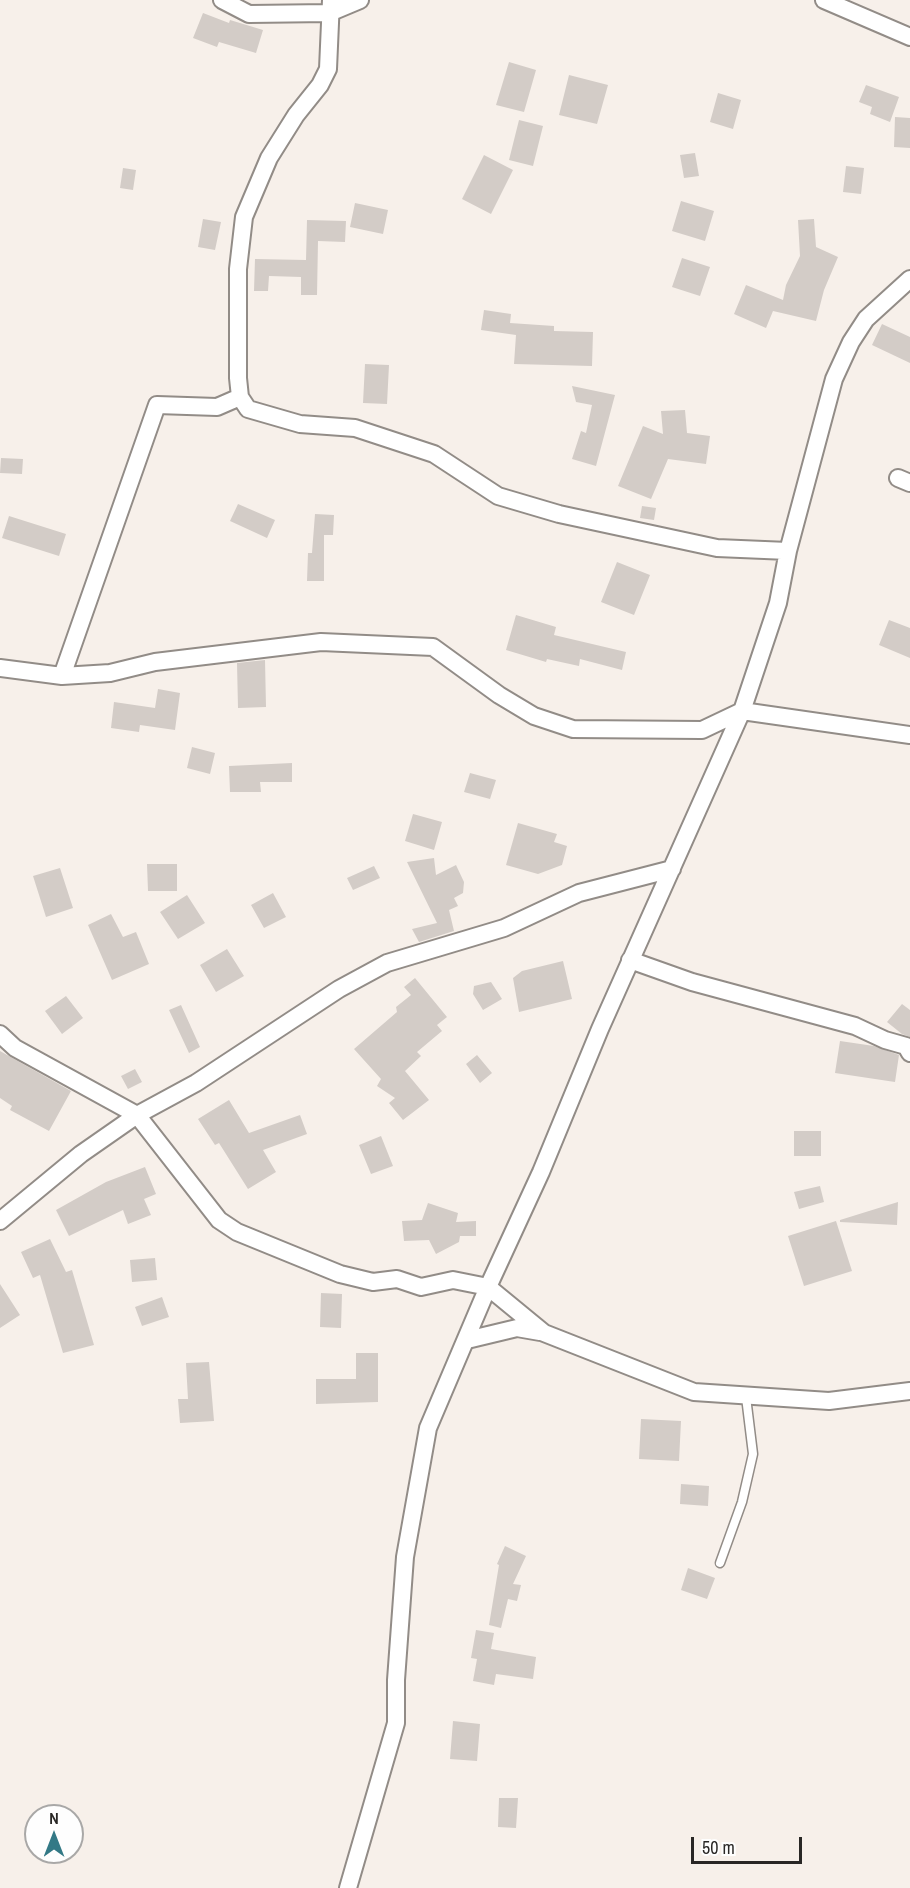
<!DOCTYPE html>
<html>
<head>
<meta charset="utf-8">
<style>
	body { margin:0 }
	#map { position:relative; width:910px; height:1888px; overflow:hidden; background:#f7f0ea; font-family:"Archivo Narrow",sans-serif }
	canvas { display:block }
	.north { position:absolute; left:24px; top:1804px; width:60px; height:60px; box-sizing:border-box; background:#fefefe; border:2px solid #a9a8a7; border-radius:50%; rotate:0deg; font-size:16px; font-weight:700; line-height:24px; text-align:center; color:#292725 }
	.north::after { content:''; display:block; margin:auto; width:21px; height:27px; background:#337986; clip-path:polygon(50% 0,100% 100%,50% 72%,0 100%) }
	.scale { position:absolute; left:691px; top:1837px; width:111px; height:27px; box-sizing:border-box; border:3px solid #292725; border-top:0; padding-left:8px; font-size:18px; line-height:21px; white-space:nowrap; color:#292725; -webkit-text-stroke:4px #fefefe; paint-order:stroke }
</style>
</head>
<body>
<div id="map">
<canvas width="910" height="1888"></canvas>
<div class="north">N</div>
<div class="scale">50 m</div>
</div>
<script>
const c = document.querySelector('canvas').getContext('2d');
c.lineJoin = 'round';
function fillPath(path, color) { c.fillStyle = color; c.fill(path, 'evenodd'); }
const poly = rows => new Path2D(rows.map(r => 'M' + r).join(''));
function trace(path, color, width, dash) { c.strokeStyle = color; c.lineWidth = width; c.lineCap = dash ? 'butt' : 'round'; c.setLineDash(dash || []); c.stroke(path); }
fillPath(poly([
	[203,13,229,23,230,20,263,30,256,53,219,42,217,47,193,38],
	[509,62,536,70,524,112,496,105],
	[569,75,608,85,597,124,559,115],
	[866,85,899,97,890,122,870,114,872,107,859,102],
	[718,93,741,100,733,129,710,122],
	[895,117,910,118,910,148,894,147],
	[519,120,543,126,533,166,509,160],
	[695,153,699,176,684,178,680,155],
	[484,155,513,170,491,214,462,199],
	[846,166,864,168,861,194,843,192],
	[123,168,136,170,133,190,120,188],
	[681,201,714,211,705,241,672,231],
	[355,203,388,210,383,234,350,227],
	[203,219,221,222,215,250,198,247],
	[814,219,816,247,838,257,824,290,816,321,773,311,766,328,734,314,746,285,783,300,786,285,800,256,798,220],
	[307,220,346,221,345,242,318,241,317,295,301,295,301,277,269,276,268,291,254,291,255,259,306,260],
	[682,258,710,267,700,296,672,287],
	[484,310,511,314,510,323,554,326,554,331,593,332,592,366,514,364,516,335,481,330],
	[882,324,910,337,910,363,872,345],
	[365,364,389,365,387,404,363,403],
	[572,386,615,395,596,466,572,459,581,431,586,433,592,405,576,402],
	[685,410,687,433,710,436,706,464,668,459,651,499,618,486,643,426,663,434,661,411],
	[1,458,23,459,22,474,0,473],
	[238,504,275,520,267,538,230,521],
	[642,506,656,508,654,520,640,518],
	[315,514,334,515,333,535,324,535,324,581,307,581,308,553,312,553],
	[9,516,66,534,59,556,2,538],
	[617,562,650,575,634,615,601,602],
	[516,615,556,627,554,635,626,652,622,670,580,659,579,666,547,659,546,662,506,650],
	[889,620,910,628,910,658,879,645],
	[265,660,266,707,238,708,237,663],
	[158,689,180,693,175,730,140,725,139,732,111,728,114,702,155,708],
	[192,747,215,753,210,774,187,768],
	[292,763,292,782,260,782,261,792,230,792,229,766],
	[470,773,496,780,490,799,464,792],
	[413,814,442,822,434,850,405,841],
	[518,823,557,834,554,842,567,846,562,865,538,874,506,865],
	[434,858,436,875,456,865,464,882,463,893,454,898,458,906,449,910,454,931,419,942,412,929,437,923,407,862],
	[147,864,177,864,177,891,148,891],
	[374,866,380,878,353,890,347,878],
	[60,868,73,908,46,917,33,876],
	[273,893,286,917,264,928,251,905],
	[187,895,205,923,178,939,160,912],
	[111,914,123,937,136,932,149,964,112,980,88,925],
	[227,949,244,976,216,992,200,965],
	[563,961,572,999,519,1012,513,978,522,971],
	[415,978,447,1017,437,1025,442,1031,417,1052,421,1056,405,1071,429,1100,403,1120,389,1103,395,1098,377,1086,381,1079,354,1049,397,1012,396,1007,411,995,404,987],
	[491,982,502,999,483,1010,473,994,474,986],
	[66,996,83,1018,62,1034,45,1011],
	[902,1004,910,1010,910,1037,902,1034,887,1022],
	[181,1005,200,1047,189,1053,169,1010],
	[840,1041,874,1046,899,1055,895,1082,835,1073],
	[0,1051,71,1091,49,1131,10,1110,12,1106,0,1098],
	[477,1055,492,1073,480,1083,466,1064],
	[135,1069,142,1082,128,1089,121,1076],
	[229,1100,249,1133,300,1115,307,1134,263,1150,276,1172,248,1189,219,1143,215,1145,198,1119],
	[794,1131,821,1131,821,1156,794,1156],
	[381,1136,393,1166,371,1174,359,1145],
	[145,1167,156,1194,144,1199,151,1215,128,1224,123,1210,69,1236,56,1210,106,1182],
	[820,1186,824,1202,799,1209,794,1192],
	[898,1202,897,1225,840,1222,840,1220],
	[428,1203,458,1213,456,1222,476,1221,476,1236,460,1236,459,1242,436,1254,429,1240,404,1241,402,1221,422,1220],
	[836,1221,852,1271,804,1286,788,1236],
	[50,1239,66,1272,72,1270,94,1345,63,1353,40,1275,33,1278,21,1252],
	[155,1258,157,1280,132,1282,130,1260],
	[0,1284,20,1315,0,1328],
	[321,1293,342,1294,341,1328,320,1327],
	[162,1297,169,1317,142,1326,135,1307],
	[356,1353,378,1353,378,1402,316,1404,316,1379,356,1379],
	[209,1362,214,1421,180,1423,178,1399,188,1399,186,1363],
	[641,1419,681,1421,679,1461,639,1459],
	[681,1484,709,1486,708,1506,680,1504],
	[505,1546,526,1556,513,1584,521,1585,517,1601,508,1599,501,1628,489,1625,499,1565,497,1564],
	[688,1568,715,1578,707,1599,681,1590],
	[476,1630,494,1633,491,1649,536,1657,533,1679,496,1674,494,1685,473,1681,477,1659,471,1658],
	[453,1721,480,1724,477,1761,450,1759],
	[499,1798,518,1798,516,1828,498,1827]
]), '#d3ccc7');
const lane = poly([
	[720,1563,742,1502,753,1454,746,1397]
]);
const street = poly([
	[222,0,249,14,329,13,360,0],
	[331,0,328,69,320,85,296,115,269,158,244,217,238,269,238,378,240,397,248,409,300,424,355,428,434,454,498,496,559,514,717,548,788,551],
	[824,0,910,37],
	[898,478,910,483],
	[0,668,62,676,110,673,155,662,321,642,433,647,499,695,534,716,573,729,702,730,742,711,910,735],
	[62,676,157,405,217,407,240,397],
	[630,960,692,982,855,1026,885,1040,906,1046,910,1053],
	[0,1034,15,1048,137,1115,219,1220,237,1232,340,1274,373,1282,397,1279,421,1287,453,1280,488,1287,544,1333,694,1392,829,1401,910,1391],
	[0,1221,81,1154,137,1115,196,1083,339,989,387,963,504,928,579,893,672,869],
	[467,1340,517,1328,540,1332],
	[348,1888,396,1723,396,1680,405,1557,428,1428,488,1287,541,1172,600,1029,742,711,778,603,788,551,834,379,851,342,866,319,910,279]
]);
trace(lane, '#928c87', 11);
trace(street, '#928c87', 20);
trace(lane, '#fff', 8);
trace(street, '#fff', 16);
</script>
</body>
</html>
